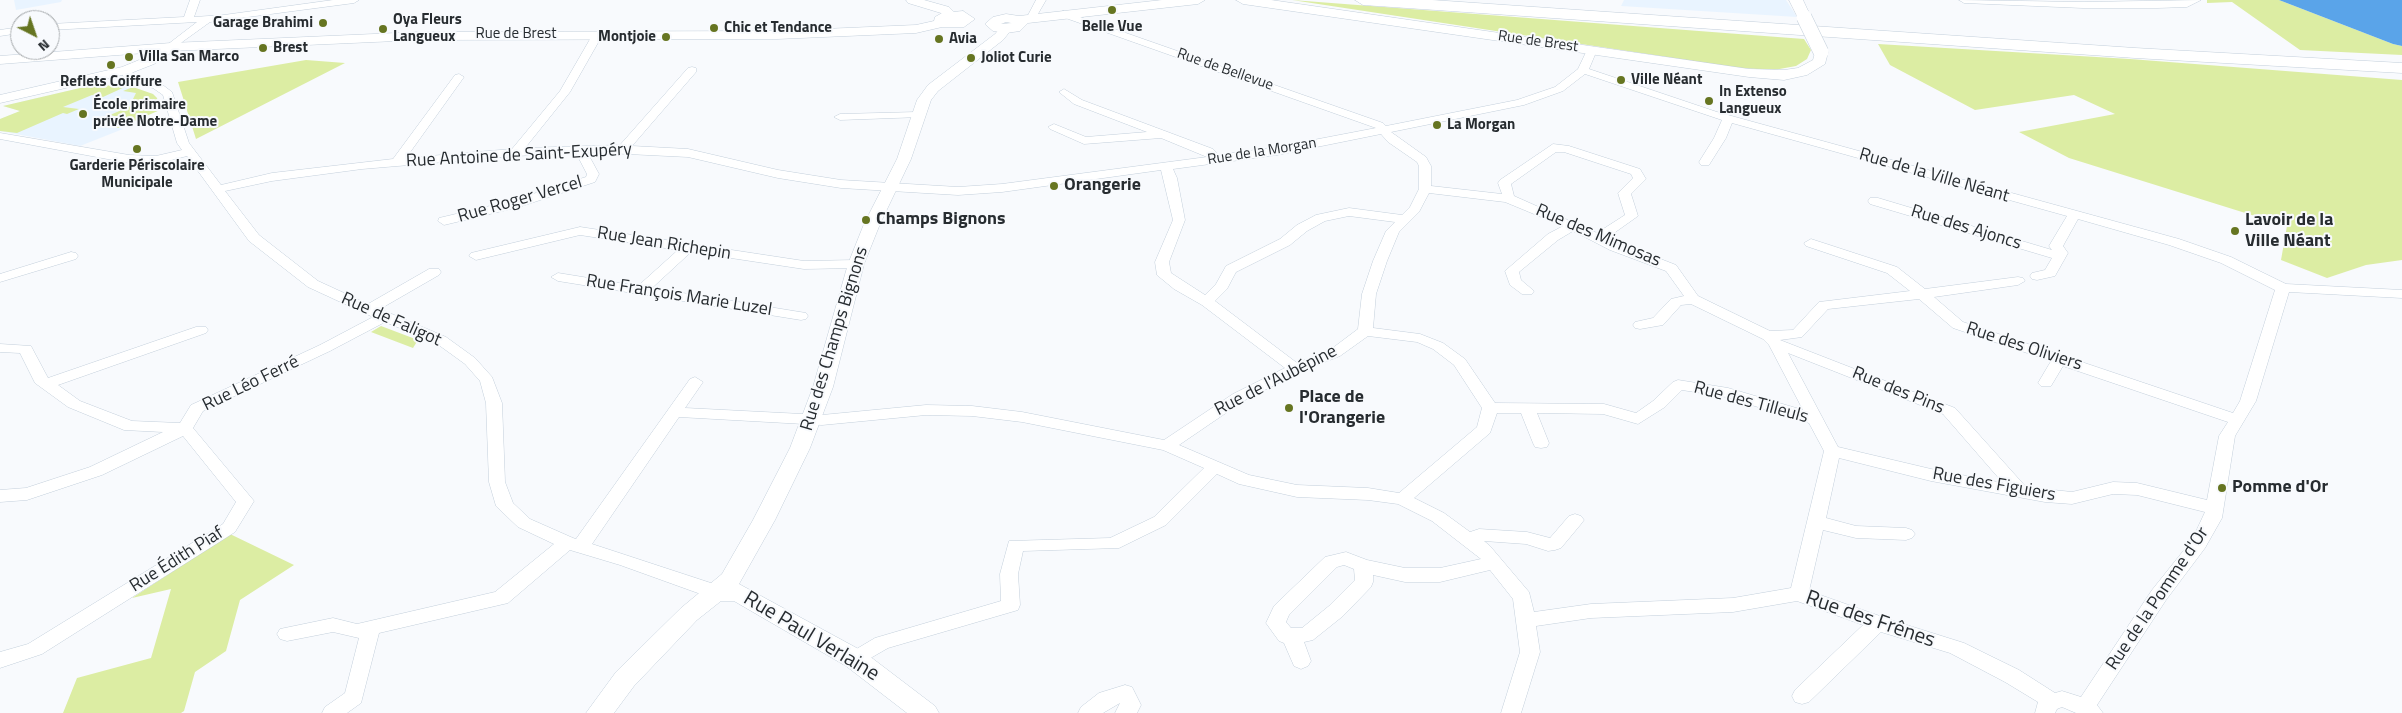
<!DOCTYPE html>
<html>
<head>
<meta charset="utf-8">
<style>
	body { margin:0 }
	#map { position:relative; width:2402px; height:713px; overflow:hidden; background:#f8fafd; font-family:"Titillium Web",sans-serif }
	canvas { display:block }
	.north { position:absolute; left:10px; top:10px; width:50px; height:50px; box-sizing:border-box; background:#f8fafd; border:1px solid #a4a8ab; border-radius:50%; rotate:139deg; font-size:14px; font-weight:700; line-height:20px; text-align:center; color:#272c30 }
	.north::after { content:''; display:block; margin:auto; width:18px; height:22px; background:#667521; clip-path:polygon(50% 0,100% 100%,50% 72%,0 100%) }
</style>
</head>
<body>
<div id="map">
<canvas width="2402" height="713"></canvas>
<div class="north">N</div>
</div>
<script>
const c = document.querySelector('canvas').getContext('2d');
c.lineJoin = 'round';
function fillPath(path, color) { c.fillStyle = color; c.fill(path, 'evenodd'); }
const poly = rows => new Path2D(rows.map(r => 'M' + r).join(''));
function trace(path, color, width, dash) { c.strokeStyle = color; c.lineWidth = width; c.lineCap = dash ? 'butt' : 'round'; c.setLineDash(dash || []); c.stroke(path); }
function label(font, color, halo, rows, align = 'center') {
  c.font = font + ' "Titillium Web",sans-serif'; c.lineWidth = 4; c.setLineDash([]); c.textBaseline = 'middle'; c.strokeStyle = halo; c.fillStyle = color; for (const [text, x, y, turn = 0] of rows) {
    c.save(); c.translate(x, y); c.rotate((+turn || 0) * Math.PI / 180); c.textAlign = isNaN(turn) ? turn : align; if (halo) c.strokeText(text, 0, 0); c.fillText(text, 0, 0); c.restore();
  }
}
fillPath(poly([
	[14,0,62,0,61,2,16,10],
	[1624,0,1786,0,1797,17,1621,6],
	[93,85,127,86,153,94,157,98,160,110,119,128,123,129,80,146,0,131,0,119,20,111,3,106]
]), '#e9f4ff');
fillPath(poly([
	[1292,0,1804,39,1811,50,1807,59,1796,66,1774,70,1739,68],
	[2207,0,2279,0,2393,44,2402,46,2402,55,2300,50,2232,2,2207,3],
	[1878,44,2130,59,2402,80,2402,260,2366,265,2327,278,2281,260,2287,226,2069,158,2019,132,2115,114,2074,95,1975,110,1890,65],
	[306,60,345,63,196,139,178,82],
	[93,85,127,86,103,97,92,95,63,107,79,109,67,114,63,113,17,133,0,131,0,119,20,111,3,106],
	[133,87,153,94,157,98,160,110,118,128,102,125,119,117,110,115,138,103,132,101,136,93,123,91],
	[381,326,418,340,413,348,371,332],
	[230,534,294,565,240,600,226,651,195,672,184,711,181,713,63,713,77,678,151,658,171,589,132,598]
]), '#dceda3');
fillPath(poly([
	[2279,0,2402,0,2402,46,2393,44]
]), '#5aa4e9');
const minor = poly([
	[190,0,200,0,194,17,224,15,333,0,359,0,354,3,210,22,171,50,166,47,167,45,197,22,50,30,50,24,184,17,190,0],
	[1036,0,1046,0,1035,19,1029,19,1027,17,1036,0],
	[1959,0,2083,2,2201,0,2187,7,2157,8,2083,8,1964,3,1959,0],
	[1063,11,1383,123,1386,126,1517,100,1555,87,1578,69,1587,50,1592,47,1597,50,1589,69,1717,112,2179,239,2231,257,2286,284,2402,290,2402,298,2289,292,2256,401,2235,436,2222,518,2205,548,2166,600,2097,705,2103,713,2076,713,2062,707,2057,709,2055,713,2035,713,2038,702,2005,682,1950,653,1881,632,1809,702,1802,704,1795,702,1792,696,1795,690,1863,625,1797,601,1733,612,1591,618,1536,626,1540,652,1521,713,1501,713,1520,652,1513,599,1490,570,1440,582,1405,582,1373,575,1373,582,1371,587,1343,616,1313,640,1304,642,1311,661,1308,666,1301,669,1294,666,1284,643,1279,641,1266,623,1274,606,1325,557,1346,552,1367,560,1405,568,1440,568,1481,559,1432,521,1398,504,1368,500,1297,497,1239,484,1217,474,1166,525,1119,548,1023,551,1018,574,1020,605,1018,610,888,648,855,667,848,664,845,659,848,654,875,638,1001,601,1000,574,1009,541,1110,538,1154,517,1204,468,1163,450,1022,422,972,416,926,415,822,425,679,417,592,544,723,587,725,592,723,597,716,599,709,597,620,565,570,550,508,603,379,633,361,703,347,713,322,713,325,707,345,693,359,638,333,632,287,641,280,639,277,634,280,629,333,618,357,624,495,592,554,544,518,527,496,506,489,482,486,403,480,381,465,364,436,343,385,322,330,351,203,411,193,428,254,501,235,532,42,654,0,668,0,652,28,644,223,524,236,502,183,436,102,475,27,500,0,502,0,490,26,488,90,467,163,432,124,430,68,407,35,383,20,353,0,352,0,344,31,346,48,378,196,327,206,327,208,330,206,333,58,385,80,401,132,421,180,423,191,405,320,345,373,317,308,287,249,241,187,156,156,164,129,163,0,139,0,133,129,155,156,156,182,150,177,143,163,95,153,88,132,83,124,78,121,70,126,67,139,78,160,83,172,92,189,143,221,185,272,173,393,159,455,75,459,74,464,77,406,158,512,149,560,91,593,34,598,31,603,34,570,92,525,148,620,145,688,68,692,67,696,68,696,72,632,146,688,149,778,170,841,180,958,187,1002,184,1207,157,1161,138,1084,144,1050,129,1048,127,1054,124,1086,137,1147,132,1074,104,1059,92,1064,89,1082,100,1213,149,1218,155,1277,147,1376,128,1060,16,1058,14,1063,11],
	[1585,74,1722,120,1714,138,1699,162,1701,165,1709,165,1726,138,1732,123,2067,216,2049,246,2052,250,1878,198,1870,198,1868,201,1870,204,2052,258,2045,270,2032,273,2030,276,2032,279,2037,280,2055,276,2068,253,2063,246,2078,219,2169,245,2221,263,2275,290,2240,401,2233,413,1963,322,1934,297,2018,285,2025,281,2023,278,2018,277,1925,289,1897,267,1811,239,1804,243,1806,246,1887,273,1910,291,1819,302,1793,330,1770,331,1698,296,1676,265,1607,238,1638,216,1631,194,1646,179,1640,169,1569,146,1553,144,1500,180,1498,183,1502,194,1431,186,1431,166,1426,157,1391,132,1524,105,1563,91,1585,74],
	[1381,134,1388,142,1417,162,1419,166,1419,189,1410,207,1402,215,1349,208,1316,215,1297,225,1280,239,1226,266,1216,284,1205,295,1171,273,1169,262,1185,220,1177,178,1173,169,1277,155,1381,134],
	[587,152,688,157,778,178,841,188,958,195,1002,192,1161,170,1173,220,1155,262,1157,275,1174,289,1202,305,1285,368,1233,394,1164,440,1022,412,972,406,926,405,822,415,685,408,703,382,695,377,690,379,576,539,573,538,530,519,513,503,505,482,502,403,492,377,475,358,446,337,380,309,439,275,441,272,439,269,429,269,368,304,318,281,259,235,225,191,272,181,362,169,516,156,576,153,587,174,586,177,511,201,439,218,438,221,444,225,519,207,595,182,599,174,587,152],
	[1556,152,1564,152,1631,174,1633,178,1618,193,1625,215,1597,233,1514,196,1511,184,1556,152],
	[1429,193,1505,202,1563,226,1548,234,1505,271,1510,285,1522,294,1532,294,1534,291,1521,280,1519,272,1558,240,1573,231,1610,250,1666,271,1684,296,1671,299,1653,318,1635,322,1633,325,1635,328,1640,329,1663,325,1681,305,1691,304,1763,339,1769,345,1803,410,1728,388,1678,380,1673,382,1653,401,1636,413,1604,404,1495,403,1465,359,1443,343,1420,334,1373,328,1376,294,1387,261,1399,232,1419,212,1429,193],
	[1349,216,1395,222,1386,231,1373,261,1362,294,1358,329,1330,350,1297,363,1215,301,1227,289,1236,272,1290,245,1307,231,1325,221,1349,216],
	[1919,299,1953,328,2051,361,2038,383,2041,386,2051,386,2063,366,2228,422,2219,436,2207,500,2137,483,2113,482,2072,492,2026,487,1955,408,1780,340,1802,337,1828,309,1919,299],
	[1368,336,1417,342,1433,349,1454,365,1482,408,1477,427,1399,493,1368,488,1297,485,1249,475,1179,445,1245,400,1300,372,1340,356,1368,336],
	[1788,353,1943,414,2003,483,1931,469,1838,447,1788,353],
	[1682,390,1726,397,1809,423,1824,451,1791,588,1733,598,1591,604,1534,612,1529,592,1490,546,1484,541,1526,544,1548,551,1555,550,1561,548,1581,524,1584,520,1581,516,1575,514,1569,516,1550,538,1527,532,1479,529,1470,532,1444,513,1414,498,1490,433,1497,413,1521,413,1533,443,1535,447,1541,448,1547,447,1549,443,1537,413,1603,414,1638,424,1665,407,1682,390],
	[1839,458,1931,481,2045,502,2072,504,2113,494,2137,495,2205,512,2192,540,2152,590,2081,697,2062,691,2055,693,2019,670,1964,643,1894,621,1809,591,1823,530,1856,538,1906,540,1912,538,1915,534,1912,530,1906,528,1856,526,1826,518,1839,458],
	[1344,565,1354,569,1355,580,1329,606,1302,628,1291,628,1286,622,1289,615,1337,567,1344,565],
	[20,27,20,33,0,36,0,30,20,27],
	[917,112,923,115,921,117,840,120,834,117,840,114,917,112],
	[580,227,804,261,856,260,863,264,856,268,804,269,691,252,652,288,806,313,808,316,806,319,801,320,558,281,551,277,558,273,638,286,678,250,580,235,476,260,469,256,471,253,580,227],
	[71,252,76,253,78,256,76,259,0,282,0,274,71,252],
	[1125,685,1132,687,1141,705,1137,713,1115,713,1120,703,1103,713,1078,713,1081,707,1099,693,1125,685]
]);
const tertiary = poly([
	[906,0,924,0,949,7,957,15,951,19,947,18,941,13,908,3,906,0],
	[1006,25,1012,29,1003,40,938,91,931,100,911,159,880,224,864,264,833,387,810,448,775,520,739,584,864,652,935,706,939,713,907,713,846,666,734,601,721,601,697,620,634,686,614,713,586,713,616,672,681,608,722,574,753,520,790,448,813,387,848,264,864,224,897,159,917,100,928,85,995,34,1002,26,1006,25],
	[171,43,177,47,175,50,154,64,131,73,0,103,0,95,122,67,144,58,171,43]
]);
const secondary = poly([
	[1162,0,1205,0,1198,4,1028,23,1020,31,1006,33,993,31,985,24,993,17,1006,14,1019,16,1162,0],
	[1006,22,1011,23,1012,23,1001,24,1006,22],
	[1236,0,1271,0,1749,69,1784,70,1798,68,1813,60,1816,49,1826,49,1828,52,1825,64,1807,75,1784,80,1749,77,1243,4,1236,0],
	[1789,0,1803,0,1811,17,1809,20,1799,20,1789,0],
	[963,11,975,19,964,27,942,27,916,33,777,39,419,40,171,51,0,64,0,56,171,43,419,32,777,31,916,25,934,21,935,17,942,13,963,11]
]);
const trunk = poly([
	[1355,0,1432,0,2135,48,2402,63,2402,73,2135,58,1363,5,1355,0]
]);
trace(minor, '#c3cfdb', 1);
trace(tertiary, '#c3cfdb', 1);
trace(secondary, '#c3cfdb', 1);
trace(trunk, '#c3cfdb', 1);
fillPath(minor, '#fff');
fillPath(tertiary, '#fff');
fillPath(secondary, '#fff');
fillPath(trunk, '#fff');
const secondaryBridge = poly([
	[1804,17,1821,52]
]);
trace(secondaryBridge, '#c3cfdb', 16, []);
trace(secondaryBridge, '#fff', 15);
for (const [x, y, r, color] of [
	[1112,10,5,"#667521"],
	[323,23,5,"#667521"],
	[714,28,5,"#667521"],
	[383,29,5,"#667521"],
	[666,37,5,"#667521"],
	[939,39,5,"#667521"],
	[263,48,5,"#667521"],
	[129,57,5,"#667521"],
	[971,58,5,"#667521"],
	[111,65,5,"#667521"],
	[1621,80,5,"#667521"],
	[1709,101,5,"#667521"],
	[83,114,5,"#667521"],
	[1437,125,5,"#667521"],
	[137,149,5,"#667521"],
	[1054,186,5,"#667521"],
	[866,220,5,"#667521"],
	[2235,231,5,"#667521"],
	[1289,408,5,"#667521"],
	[2222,488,5,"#667521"]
]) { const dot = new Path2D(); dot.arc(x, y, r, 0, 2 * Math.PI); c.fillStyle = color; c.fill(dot); trace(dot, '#f8fafd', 2); }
label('bold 15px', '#272c30', '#f8fafd', [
	["Oya Fleurs",393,20],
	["Langueux",393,37],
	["Garage Brahimi",313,23,"right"],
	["Belle Vue",1112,27,"center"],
	["Chic et Tendance",724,28],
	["Montjoie",656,37,"right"],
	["Avia",949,39],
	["Brest",273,48],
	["Villa San Marco",139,57],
	["Joliot Curie",981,58],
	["Ville Néant",1631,80],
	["Reflets Coiffure",111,82,"center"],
	["In Extenso",1719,92],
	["Langueux",1719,109],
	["École primaire",93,105],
	["privée Notre-Dame",93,122],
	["La Morgan",1447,125],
	["Garderie Périscolaire",137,166,"center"],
	["Municipale",137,183,"center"]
], 'left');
label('15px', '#272c30', '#f8fafd', [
	["Rue de Brest",516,34],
	["Rue de Brest",1538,42,8],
	["Rue de Bellevue",1225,70,19],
	["Rue de la Morgan",1262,152,-9]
]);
label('18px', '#272c30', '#f8fafd', [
	["Rue Antoine de Saint-Exupéry",519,156,-3],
	["Rue de la Ville Néant",1934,176,16],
	["Rue Roger Vercel",520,200,-16],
	["Rue des Ajoncs",1966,228,17],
	["Rue des Mimosas",1598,236,23],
	["Rue Jean Richepin",664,244,9],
	["Rue François Marie Luzel",679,296,9],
	["Rue de Faligot",391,320,24],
	["Rue des Champs Bignons",835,339,-73],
	["Rue des Oliviers",2024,347,18],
	["Rue de l'Aubépine",1276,381,-27],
	["Rue Léo Ferré",251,384,-26],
	["Rue des Pins",1898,391,22],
	["Rue des Tilleuls",1751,403,15],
	["Rue des Figuiers",1994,485,10],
	["Rue Édith Piaf",177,560,-32],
	["Rue de la Pomme d'Or",2158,599,-56]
]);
label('bold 18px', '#272c30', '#f8fafd', [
	["Orangerie",1064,186],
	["Champs Bignons",876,220],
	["Lavoir de la",2245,221],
	["Ville Néant",2245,242],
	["Place de",1299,398],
	["l'Orangerie",1299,419],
	["Pomme d'Or",2232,488]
], 'left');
label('21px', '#272c30', '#f8fafd', [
	["Rue des Frênes",1870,620,19],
	["Rue Paul Verlaine",811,637,31]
]);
</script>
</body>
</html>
